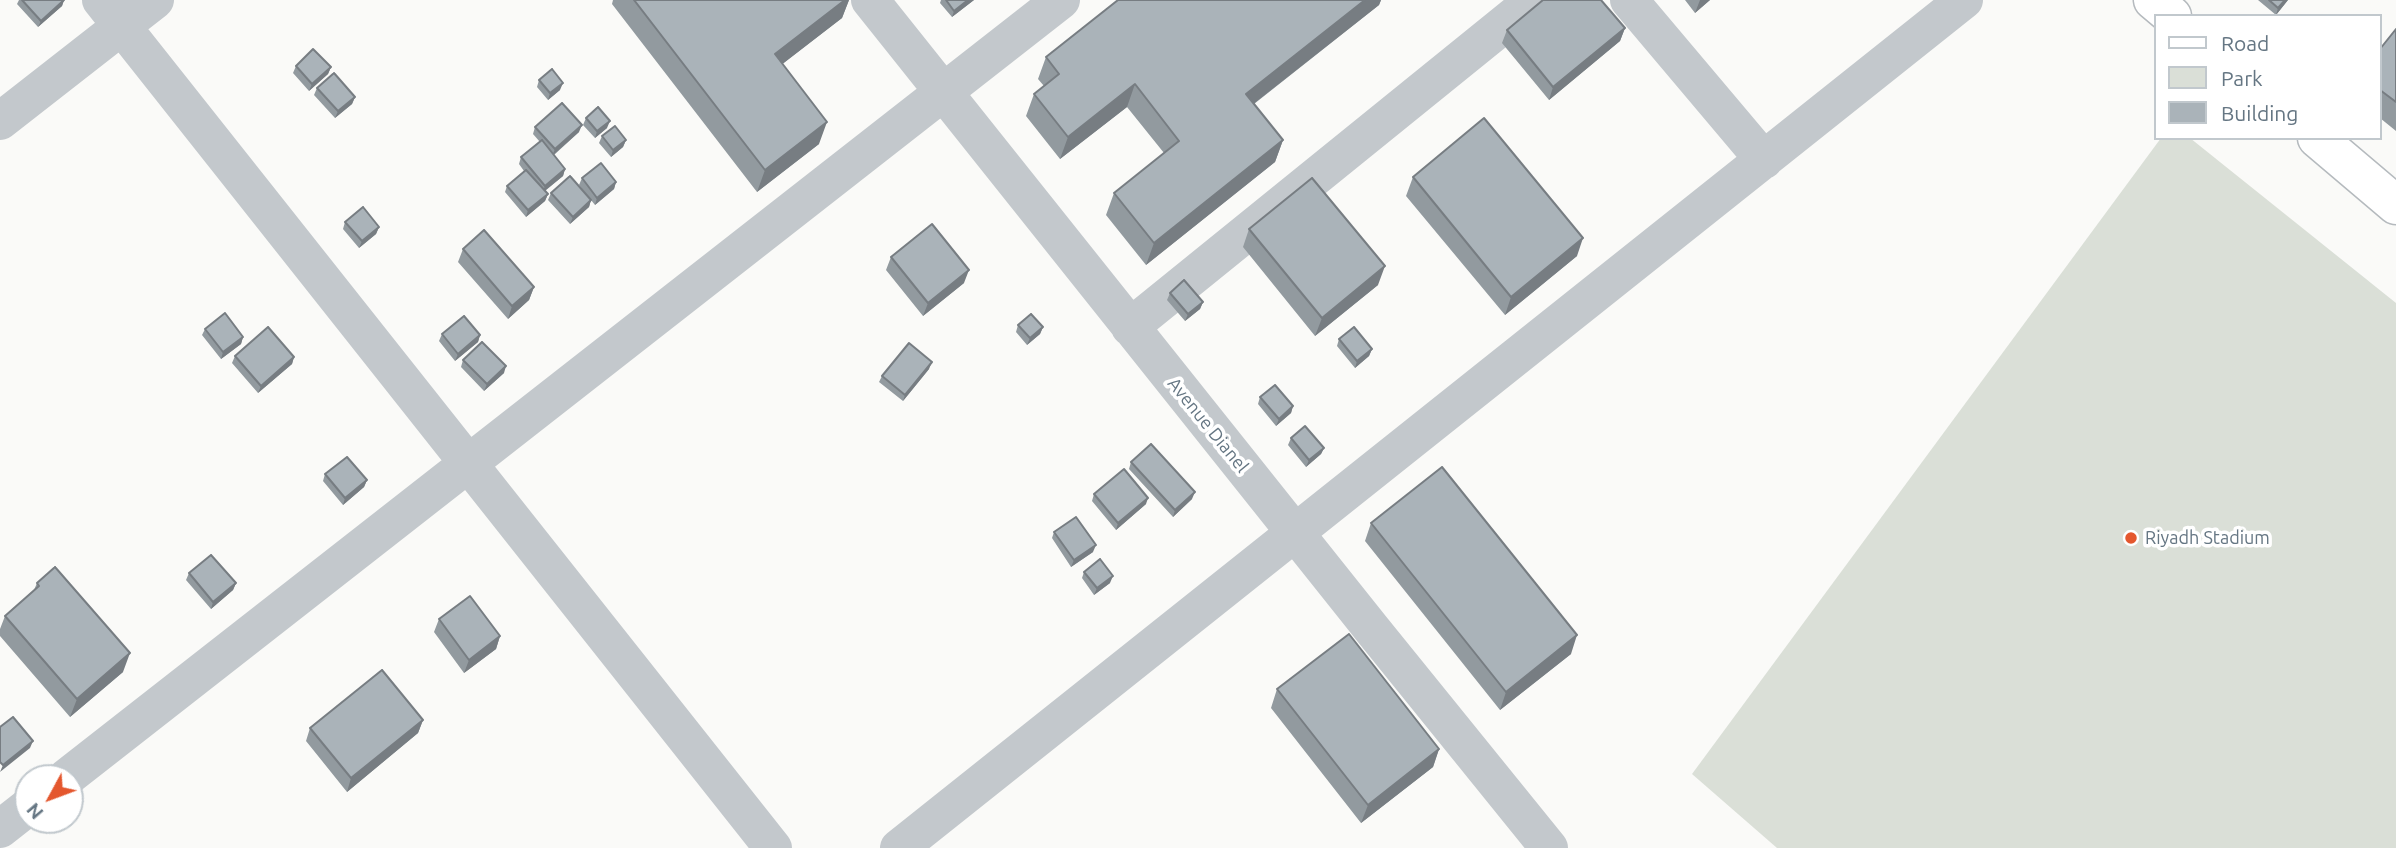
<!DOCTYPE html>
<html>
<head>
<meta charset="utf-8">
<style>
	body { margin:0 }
	#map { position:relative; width:2396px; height:848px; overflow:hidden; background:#fafaf8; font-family:Ubuntu,sans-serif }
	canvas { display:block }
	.legend { position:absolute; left:2154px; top:14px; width:228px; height:126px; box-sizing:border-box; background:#fff; border:2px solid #c1c8cd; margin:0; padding:9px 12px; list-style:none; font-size:21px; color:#657683 }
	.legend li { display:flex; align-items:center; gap:14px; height:35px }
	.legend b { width:35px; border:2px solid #c1c8cd }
	.north { position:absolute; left:14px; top:764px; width:70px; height:70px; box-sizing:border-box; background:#fff; border:2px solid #c1c8cd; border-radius:50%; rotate:229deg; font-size:19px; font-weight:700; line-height:28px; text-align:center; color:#657683 }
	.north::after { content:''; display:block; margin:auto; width:24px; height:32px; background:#e4572e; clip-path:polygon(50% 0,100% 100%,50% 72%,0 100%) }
</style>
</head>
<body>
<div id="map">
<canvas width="2396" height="848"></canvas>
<ul class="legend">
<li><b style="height:9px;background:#fff"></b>Road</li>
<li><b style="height:19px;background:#dadfd7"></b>Park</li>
<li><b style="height:19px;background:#aab3b9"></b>Building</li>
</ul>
<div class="north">N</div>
</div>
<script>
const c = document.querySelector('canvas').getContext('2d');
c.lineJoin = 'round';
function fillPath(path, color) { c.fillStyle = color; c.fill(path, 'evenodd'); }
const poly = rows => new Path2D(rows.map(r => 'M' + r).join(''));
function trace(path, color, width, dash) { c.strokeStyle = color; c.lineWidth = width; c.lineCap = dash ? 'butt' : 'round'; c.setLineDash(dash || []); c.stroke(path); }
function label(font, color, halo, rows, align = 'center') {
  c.font = font + ' Ubuntu,sans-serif'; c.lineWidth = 7; c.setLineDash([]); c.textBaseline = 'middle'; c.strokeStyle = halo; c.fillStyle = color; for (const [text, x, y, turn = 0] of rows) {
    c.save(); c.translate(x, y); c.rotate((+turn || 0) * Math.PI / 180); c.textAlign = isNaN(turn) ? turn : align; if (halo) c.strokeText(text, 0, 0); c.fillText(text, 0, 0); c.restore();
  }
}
fillPath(poly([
	[2161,138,2190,138,2396,303,2396,848,1777,848,1692,774]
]), '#dadfd7');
const major = poly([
	[2153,0,2172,16],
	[2317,138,2396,205]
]);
trace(major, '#b5babe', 41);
trace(poly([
	[101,0,773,848],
	[870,0,1371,628,1549,848],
	[1629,0,1764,160],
	[0,121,155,0],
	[1130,327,1534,0],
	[66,778,1061,0],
	[0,829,28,807],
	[899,848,1964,0]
]), '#c3c8cc', 38);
trace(major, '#fff', 38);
fillPath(poly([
	[19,0,64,0,62,6,38,27,17,4],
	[613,0,849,0,842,18,782,64,819,144,757,192,612,4],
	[941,0,974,0,952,17,940,3],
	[1118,0,1381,0,1379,5,1254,104,1283,140,1275,162,1146,265,1106,215,1114,193,1164,153,1127,107,1060,159,1026,116,1034,94,1044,86,1038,79,1046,57],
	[1685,0,1710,0,1695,13],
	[2258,0,2288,0,2276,15],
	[1625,28,1620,41,1549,100,1502,43,1507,30],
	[2396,29,2396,131,2380,118,2380,49],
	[296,66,331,67,328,74,309,91,293,73],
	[539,80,560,90,548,100,537,87],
	[317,88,355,97,352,104,335,118,314,95],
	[586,118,607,128,595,138,583,125],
	[535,127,579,132,554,155,565,169,563,176,545,191,548,194,545,201,526,217,505,192,507,186,524,171,519,164,521,157,540,142,533,134],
	[602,136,626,140,623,147,611,157,599,143],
	[1413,177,1577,256,1505,315,1406,196],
	[582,178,616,182,614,189,595,205,591,200,589,207,570,224,548,200,551,193,590,199,579,185],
	[345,222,379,227,376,234,359,248,343,229],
	[1249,229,1378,285,1315,336,1243,247],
	[463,249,534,287,529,300,508,319,458,262],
	[891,257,964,283,923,316,886,270],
	[1170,293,1203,302,1200,309,1185,321,1167,300],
	[1018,325,1043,327,1040,334,1027,345,1016,332],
	[205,329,243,337,241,344,221,359,202,335],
	[442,334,480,335,478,342,455,361,439,341],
	[1339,339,1372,349,1369,356,1355,368,1337,346],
	[235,356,294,357,292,364,258,393,232,363],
	[463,360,504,373,484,391,461,367],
	[929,369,903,401,879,382,882,376],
	[1260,397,1293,406,1291,413,1276,426,1258,404],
	[1291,438,1324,448,1321,454,1306,467,1288,445],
	[1131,462,1192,499,1173,517,1129,469],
	[325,474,367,480,364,487,343,505,323,481],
	[1094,494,1146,504,1116,530,1092,501],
	[1371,523,1571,654,1500,710,1365,541],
	[1054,532,1093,552,1071,567,1052,538],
	[1084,572,1110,583,1094,595,1082,578],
	[189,573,236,583,233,590,211,609,186,580],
	[37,583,123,672,70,717,0,636,0,629,5,616,34,590],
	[439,619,500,636,496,649,464,673,434,632],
	[1277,689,1439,749,1433,767,1361,823,1271,708],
	[423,720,418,733,347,792,306,741,310,728]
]), '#929a9f');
fillPath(poly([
	[64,0,62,6,38,27,41,21],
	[845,0,849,0,842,18,767,76,775,54],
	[968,0,974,0,952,17,954,11],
	[1365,0,1381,0,1379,5,1238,116,1246,94],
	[1700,0,1710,0,1695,13],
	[2285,0,2288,0,2276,15,2278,8],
	[1625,28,1620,41,1549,100,1553,87],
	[331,67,328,74,309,91,312,84],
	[563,83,560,90,548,100,550,93],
	[1135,84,1127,107,1060,159,1068,137],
	[355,97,352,104,335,118,338,111],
	[610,121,607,128,595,138,597,131],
	[827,122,819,144,757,192,765,170],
	[582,125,579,132,552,156,555,149],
	[626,140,623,147,611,157,613,150],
	[1283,140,1275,162,1146,265,1154,243],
	[565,169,563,176,542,193,545,186],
	[616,182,614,189,595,205,597,198],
	[548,194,545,201,526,217,528,210],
	[591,200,589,207,570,224,573,217],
	[379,227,376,234,359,248,362,241],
	[1583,238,1577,256,1505,315,1511,297],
	[1385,266,1378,285,1315,336,1322,318],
	[969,270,964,283,923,316,928,303],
	[534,287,529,300,508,319,512,306],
	[1203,302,1200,309,1185,321,1188,314],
	[1043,327,1040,334,1027,345,1030,338],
	[480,335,478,342,455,361,458,354],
	[243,337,241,344,221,359,223,352],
	[1372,349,1369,356,1355,368,1357,361],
	[294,357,292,364,258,393,261,386],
	[932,362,929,369,903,401,905,395],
	[506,366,504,373,484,391,487,384],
	[1293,406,1291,413,1276,426,1279,419],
	[1324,448,1321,454,1306,467,1309,460],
	[367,480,364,487,343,505,345,498],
	[1195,492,1192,499,1173,517,1175,510],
	[1148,498,1146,504,1116,530,1118,523],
	[1096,545,1093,552,1071,567,1074,560],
	[1113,576,1110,583,1094,595,1097,588],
	[236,583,233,590,211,609,213,602],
	[1577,635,1571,654,1500,710,1506,692],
	[500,636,496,649,464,673,469,660],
	[130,653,123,672,70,717,77,699],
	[423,720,418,733,347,792,351,778],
	[33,741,30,748,0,772,3,765],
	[1439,749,1433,767,1361,823,1368,805]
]), '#777d82');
const building = poly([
	[22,0,64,0,41,21,22,0],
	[634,0,845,0,775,54,827,122,765,170,634,0],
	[946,0,968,0,954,11,946,0],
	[1118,0,1365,0,1246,94,1283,140,1154,243,1114,193,1179,141,1135,84,1068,137,1034,94,1059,74,1046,57,1118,0],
	[1543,0,1601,0,1625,28,1553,87,1507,30,1543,0],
	[2269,0,2285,0,2278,8,2269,0],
	[2396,29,2396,102,2380,90,2380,49,2396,29],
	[313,49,331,67,312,84,296,66,313,49],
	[552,69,563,83,550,93,539,80,552,69],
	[334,73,355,97,338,111,317,88,334,73],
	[562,103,582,125,555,149,535,127,562,103],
	[598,107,610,121,597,131,586,118,598,107],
	[1484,118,1583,238,1511,297,1413,177,1484,118],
	[615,126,626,140,613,150,602,136,615,126],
	[542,140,565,169,545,186,521,157,542,140],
	[601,163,616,182,597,198,582,178,601,163],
	[526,170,548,194,528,210,507,186,526,170],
	[570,176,591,200,573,217,551,193,570,176],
	[1312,178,1385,266,1322,318,1249,229,1312,178],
	[363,207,379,227,362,241,345,222,363,207],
	[932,224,969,270,928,303,891,257,932,224],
	[484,230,534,287,512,306,463,249,484,230],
	[1184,280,1203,302,1188,314,1170,293,1184,280],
	[225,313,243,337,223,352,205,329,225,313],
	[1031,314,1043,327,1030,338,1018,325,1031,314],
	[464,316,480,335,458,354,442,334,464,316],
	[268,327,294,357,261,386,235,356,268,327],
	[1354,327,1372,349,1357,361,1339,339,1354,327],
	[482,342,506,366,487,384,463,360,482,342],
	[909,343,932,362,905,395,882,376,909,343],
	[1275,385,1293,406,1279,419,1260,397,1275,385],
	[1305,426,1324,448,1309,460,1291,438,1305,426],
	[1151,444,1195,492,1175,510,1131,462,1151,444],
	[347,457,367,480,345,498,325,474,347,457],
	[1442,467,1577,635,1506,692,1371,523,1442,467],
	[1124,469,1148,498,1118,523,1094,494,1124,469],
	[1076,517,1096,545,1074,560,1054,532,1076,517],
	[211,555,236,583,213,602,189,573,211,555],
	[1100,559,1113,576,1097,588,1084,572,1100,559],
	[55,567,130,653,77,699,5,616,39,586,37,583,55,567],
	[470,596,500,636,469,660,439,619,470,596],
	[1349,634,1439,749,1368,805,1277,689,1349,634],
	[382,670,423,720,351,778,310,728,382,670],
	[13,717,33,741,3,765,0,762,0,727,13,717]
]);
fillPath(building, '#aab3b9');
trace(building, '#777d82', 2);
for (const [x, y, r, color] of [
	[2131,538,7,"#e4572e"]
]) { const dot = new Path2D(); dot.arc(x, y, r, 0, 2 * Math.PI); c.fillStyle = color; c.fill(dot); trace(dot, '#fff', 2.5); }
label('18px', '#657683', '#fff', [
	["Avenue Dianel",1208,425,51]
]);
label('18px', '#657683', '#fff', [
	["Riyadh Stadium",2145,538]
], 'left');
</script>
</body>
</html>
